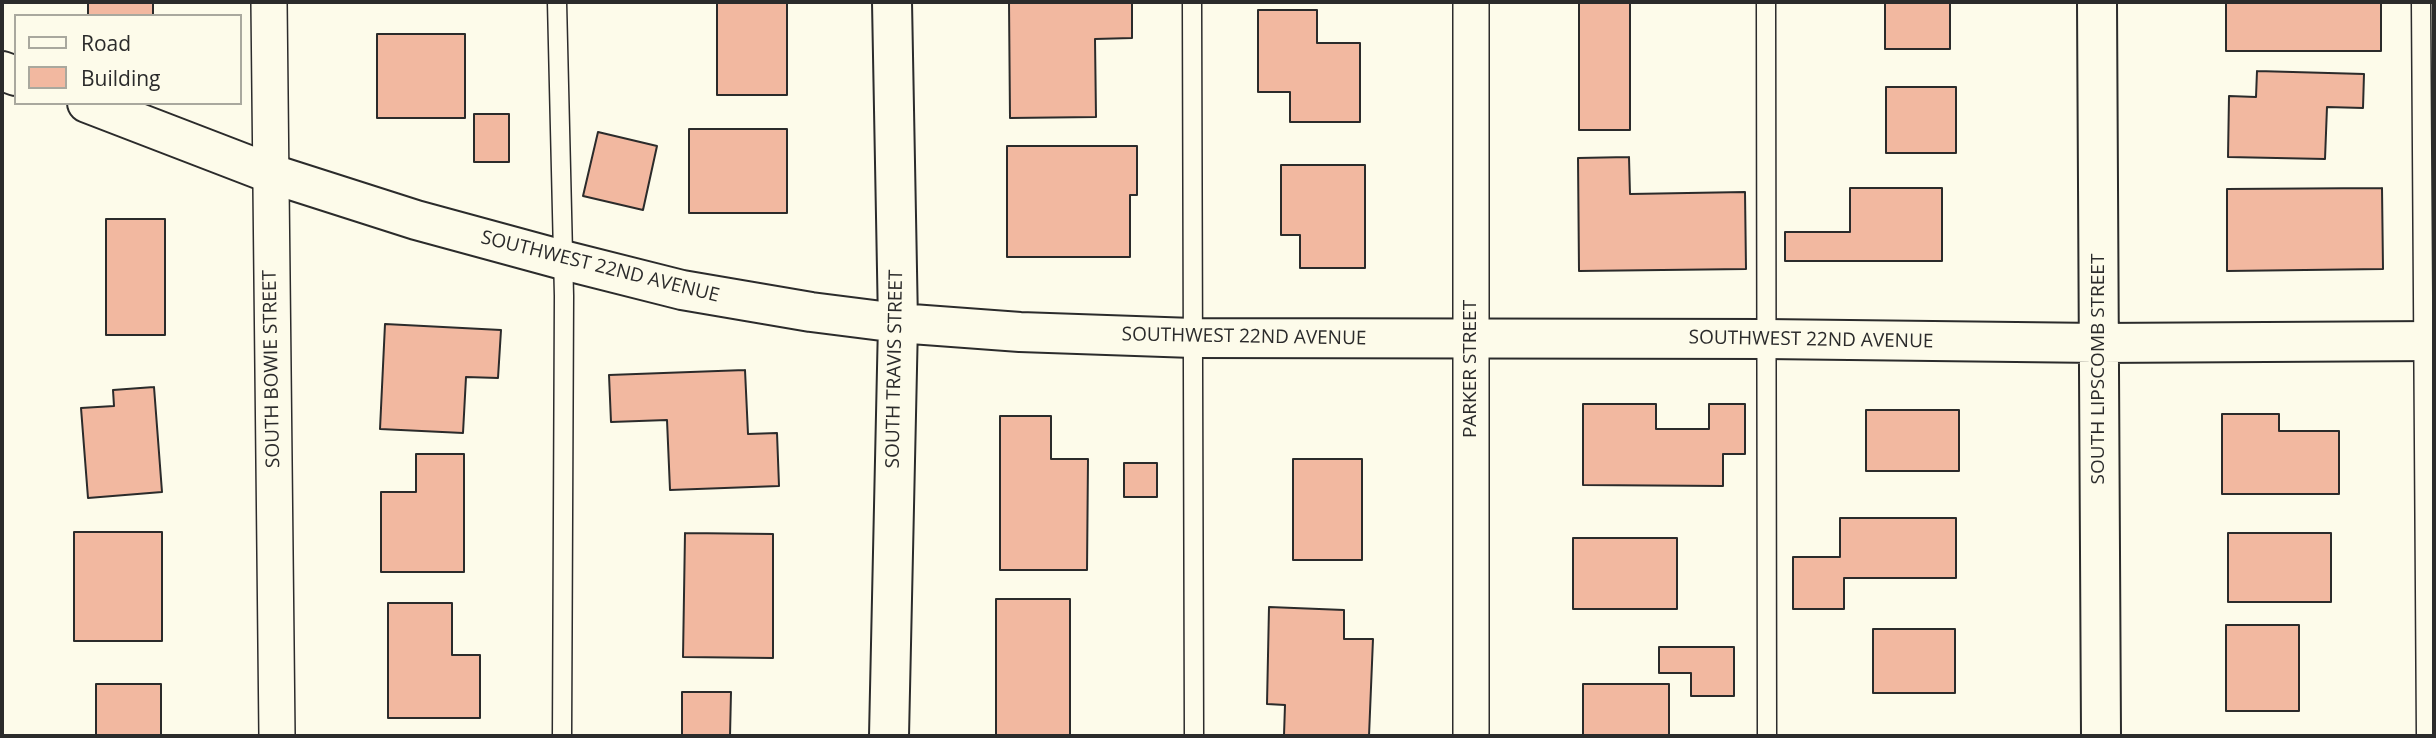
<!DOCTYPE html>
<style>
body{margin:0}
#map{position:relative;width:2436px;height:738px;overflow:hidden;background:#fdfbea;font-family:"Open Sans",sans-serif}
canvas{display:block}
.frame{position:absolute;inset:0;border:4px solid #2b2b2b;pointer-events:none}
.legend{position:absolute;left:14px;top:14px;width:228px;height:91px;box-sizing:border-box;background:#fdfbea;border:2px solid #a9a89e;margin:0;padding:9px 12px;list-style:none;font-size:21px;color:#2b2b2b}
.legend li{display:flex;align-items:center;gap:14px;height:35px}
.legend b{width:35px;border:2px solid #a9a89e}
</style>
<div id="map">
<canvas width="2436" height="738"></canvas>
<div class="frame"></div>
<ul class="legend">
<li><b style="height:9px;background:#fdfbea"></b>Road</li>
<li><b style="height:19px;background:#f2b8a0"></b>Building</li>
</ul>
</div>
<script>
const context = document.querySelector('canvas').getContext('2d');
context.lineJoin = 'round';
function fill(path, color) {
  context.fillStyle = color;
  context.fill(path, 'evenodd');
}
function toPath(rows) {
  const path = new Path2D();
  for (const r of rows) {
    path.moveTo(r[0], r[1]);
    for (let i = 2; i < r.length; i += 2) path.lineTo(r[i], r[i + 1]);
  }
  return path;
}
function strokePath(path, color, width, dash) {
  context.strokeStyle = color;
  context.lineWidth = width;
  context.lineCap = dash ? 'butt' : 'round';
  context.setLineDash(dash || []);
  context.stroke(path);
}
function label(font, color, halo, rows, align = 'center') {
  context.font = font + ' "Open Sans",sans-serif';
  context.lineWidth = 5;
  context.setLineDash([]);
  context.textBaseline = 'middle';
  context.strokeStyle = halo;
  context.fillStyle = color;
  for (const [text, x, y, turn = 0] of rows) {
    context.save();
    context.translate(x, y);
    context.rotate((+turn || 0) * Math.PI / 180);
    context.textAlign = isNaN(turn) ? turn : align;
    if (halo) context.strokeText(text, 0, 0);
    context.fillText(text, 0, 0);
    context.restore();
  }
}
const building = toPath([
 [88,2,153,2,153,16,88,16,88,2],
 [717,2,787,2,787,95,717,95,717,2],
 [1009,2,1132,2,1132,38,1095,39,1096,117,1010,118,1009,2],
 [1579,2,1630,2,1630,130,1579,130,1579,2],
 [1885,2,1950,2,1950,49,1885,49,1885,2],
 [2226,2,2381,2,2381,51,2226,51,2226,2],
 [1258,10,1317,10,1317,43,1360,43,1360,122,1290,122,1290,92,1258,92,1258,10],
 [377,34,465,34,465,118,377,118,377,34],
 [2257,71,2364,74,2363,108,2327,107,2325,159,2228,157,2229,96,2256,97,2257,71],
 [1886,87,1956,87,1956,153,1886,153,1886,87],
 [474,114,509,114,509,162,474,162,474,114],
 [689,129,787,129,787,213,689,213,689,129],
 [598,132,657,146,643,210,583,196,598,132],
 [1007,146,1137,146,1137,195,1130,195,1130,257,1007,257,1007,146],
 [1629,157,1630,194,1745,192,1746,269,1579,271,1578,158,1629,157],
 [1281,165,1365,165,1365,268,1300,268,1300,235,1281,235,1281,165],
 [1850,188,1942,188,1942,261,1785,261,1785,232,1850,232,1850,188],
 [2382,188,2383,269,2227,271,2227,189,2382,188],
 [106,219,165,219,165,335,106,335,106,219],
 [385,324,501,330,498,378,466,377,463,433,380,429,385,324],
 [745,370,748,434,777,433,779,486,670,490,667,420,611,422,609,375,745,370],
 [154,387,162,492,88,498,81,408,114,406,113,390,154,387],
 [1583,404,1656,404,1656,429,1709,429,1709,404,1745,404,1745,454,1723,454,1723,486,1583,485,1583,404],
 [1866,410,1959,410,1959,471,1866,471,1866,410],
 [2222,414,2279,414,2279,431,2339,431,2339,494,2222,494,2222,414],
 [1000,416,1051,416,1051,459,1088,459,1087,570,1000,570,1000,416],
 [416,454,464,454,464,572,381,572,381,492,416,492,416,454],
 [1293,459,1362,459,1362,560,1293,560,1293,459],
 [1124,463,1157,463,1157,497,1124,497,1124,463],
 [1840,518,1956,518,1956,578,1844,578,1844,609,1793,609,1793,557,1840,557,1840,518],
 [74,532,162,532,162,641,74,641,74,532],
 [685,533,773,534,773,658,683,657,685,533],
 [2228,533,2331,533,2331,602,2228,602,2228,533],
 [1573,538,1677,538,1677,609,1573,609,1573,538],
 [996,599,1070,599,1070,736,996,736,996,599],
 [388,603,452,603,452,655,480,655,480,718,388,718,388,603],
 [1269,607,1344,610,1344,639,1373,639,1369,736,1284,735,1285,705,1267,704,1269,607],
 [2226,625,2299,625,2299,711,2226,711,2226,625],
 [1873,629,1955,629,1955,693,1873,693,1873,629],
 [1659,647,1734,647,1734,696,1691,696,1691,673,1659,673,1659,647],
 [96,684,161,684,161,736,96,736,96,684],
 [1583,684,1669,684,1669,736,1583,736,1583,684],
 [682,692,731,692,730,736,682,736,682,692]
]);
fill(building, '#f2b8a0');
strokePath(building, '#2b2b2b', 2);
const lane = toPath([
 [557,2,564,296,562,736],
 [1192,2,1194,736],
 [1766,2,1767,736],
 [2421,2,2426,736]
]);
const street = toPath([
 [269,2,277,736],
 [1471,736,1471,2]
]);
const secondary = toPath([
 [2097,2,2101,736],
 [2,71,16,76],
 [87,103,269,173,416,220,563,260,682,290,811,312,898,323,1020,332,1193,338,1766,339,2099,343,2434,341],
 [889,736,898,323,892,2]
]);
strokePath(lane, '#2b2b2b', 21);
strokePath(street, '#2b2b2b', 38);
strokePath(secondary, '#2b2b2b', 42);
strokePath(lane, '#fdfbea', 18);
strokePath(street, '#fdfbea', 35);
strokePath(secondary, '#fdfbea', 38);
label('19px', '#2b2b2b', '#fdfbea', [
 ["SOUTHWEST 22ND AVENUE",600,267,14],
 ["SOUTHWEST 22ND AVENUE",1244,337,1],
 ["SOUTHWEST 22ND AVENUE",1811,340,1],
 ["SOUTH BOWIE STREET",272,369,-91],
 ["SOUTH TRAVIS STREET",895,369,-89],
 ["PARKER STREET",1471,369,-90],
 ["SOUTH LIPSCOMB STREET",2099,369,-90]
]);
</script>
